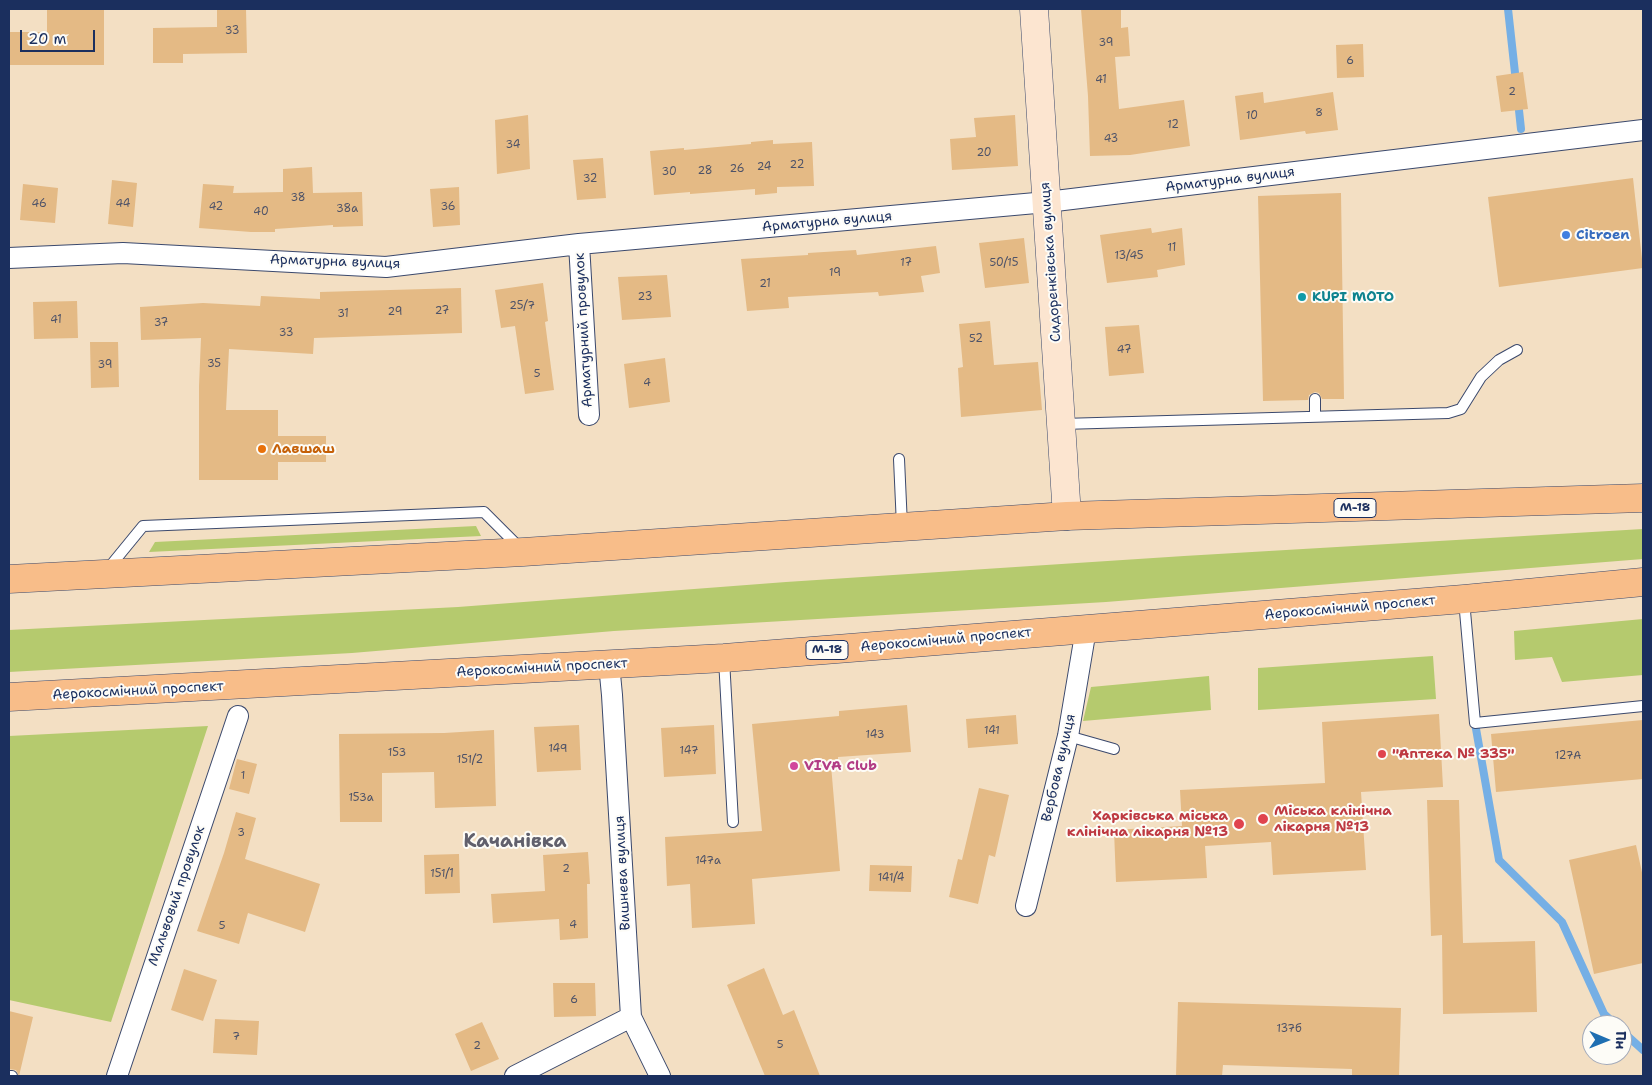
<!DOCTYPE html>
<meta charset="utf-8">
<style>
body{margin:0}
#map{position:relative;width:1652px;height:1085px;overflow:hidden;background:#f3dfc3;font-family:"Shantell Sans",sans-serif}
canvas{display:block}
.frame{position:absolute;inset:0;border:10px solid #1b2f5e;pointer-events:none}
.north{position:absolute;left:1582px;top:1015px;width:50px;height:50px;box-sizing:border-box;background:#fdfcf7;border:1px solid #a3aaba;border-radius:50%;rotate:91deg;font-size:14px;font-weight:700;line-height:20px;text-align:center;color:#1b2f5e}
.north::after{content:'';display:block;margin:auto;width:18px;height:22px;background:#1f6fb2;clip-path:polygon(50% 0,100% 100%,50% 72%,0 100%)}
.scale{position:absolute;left:20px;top:30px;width:75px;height:22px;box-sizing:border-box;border:2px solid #1b2f5e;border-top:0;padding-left:6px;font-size:15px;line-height:18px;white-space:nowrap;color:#1b2f5e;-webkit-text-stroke:4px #fdfcf7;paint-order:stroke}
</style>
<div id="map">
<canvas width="1652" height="1085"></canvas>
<div class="frame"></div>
<div class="north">Пн</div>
<div class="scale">20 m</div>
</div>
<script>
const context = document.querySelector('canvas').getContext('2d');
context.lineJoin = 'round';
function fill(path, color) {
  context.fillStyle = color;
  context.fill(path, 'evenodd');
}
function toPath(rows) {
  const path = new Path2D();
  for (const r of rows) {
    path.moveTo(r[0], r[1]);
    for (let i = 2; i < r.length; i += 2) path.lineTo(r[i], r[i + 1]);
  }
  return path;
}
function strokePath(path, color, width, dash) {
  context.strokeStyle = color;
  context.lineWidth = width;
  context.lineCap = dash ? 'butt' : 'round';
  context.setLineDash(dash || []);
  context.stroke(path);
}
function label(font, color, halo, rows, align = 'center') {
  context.font = font + ' "Shantell Sans",sans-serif';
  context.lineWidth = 4;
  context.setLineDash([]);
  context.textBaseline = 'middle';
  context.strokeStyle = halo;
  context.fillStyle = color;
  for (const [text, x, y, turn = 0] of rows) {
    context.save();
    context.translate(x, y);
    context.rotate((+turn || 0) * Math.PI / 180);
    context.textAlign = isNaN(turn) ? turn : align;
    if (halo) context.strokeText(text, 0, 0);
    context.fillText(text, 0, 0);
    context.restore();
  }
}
fill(toPath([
 [476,526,481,536,149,552,155,542],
 [1643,529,1643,559,1106,602,614,631,352,653,9,672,9,630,458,607,786,582,1184,556],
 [1643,619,1643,675,1562,682,1552,657,1515,660,1514,631],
 [1433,656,1436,699,1258,710,1258,668],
 [1209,676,1211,710,1083,721,1091,687],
 [208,726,111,1022,9,1000,9,736]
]), '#b5ca6e');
strokePath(toPath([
 [1508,9,1516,82],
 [1518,101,1521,129],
 [1475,723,1499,860,1562,922,1604,1014,1616,1025],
 [1622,1031,1643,1050]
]), '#75afe5', 8);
fill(toPath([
 [47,9,104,9,104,65,9,65,9,32,47,32],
 [217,9,246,9,247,53,183,54,183,63,153,63,153,28,217,27],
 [1081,9,1121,9,1121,28,1128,27,1130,56,1115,57,1119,109,1184,100,1190,146,1130,155,1090,156,1088,96],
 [1363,44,1364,77,1337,78,1336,45],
 [1523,72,1528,109,1501,112,1496,76],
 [1263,92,1264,103,1333,92,1338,130,1306,134,1305,131,1240,140,1235,96],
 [528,115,530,169,497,174,495,120],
 [1015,115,1018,166,952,170,950,139,976,137,974,118],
 [773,140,773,144,812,142,814,186,777,187,777,193,755,195,755,189,690,194,690,192,654,195,650,151,684,148,684,150,751,144,751,142],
 [603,158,606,198,577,200,573,160],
 [312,167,313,193,362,192,363,226,333,227,333,225,275,229,275,232,251,232,199,228,203,184,234,186,233,193,283,192,283,169],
 [1633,178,1643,268,1499,287,1488,197],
 [112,180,137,183,133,227,108,224],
 [23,184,58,188,55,223,20,220],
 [459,187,460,225,433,227,430,189],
 [1341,193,1344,399,1322,399,1319,393,1315,392,1309,395,1308,400,1263,401,1258,196],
 [1151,228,1152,233,1182,228,1185,265,1157,270,1158,277,1107,283,1100,235],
 [1024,238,1029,283,985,288,979,243],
 [936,246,940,273,921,276,924,292,879,296,878,292,788,297,789,308,747,311,741,259,808,255,808,253,856,250,857,255],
 [667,275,671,317,622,320,618,277],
 [543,283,548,321,545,322,554,390,525,394,515,326,501,328,495,290],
 [461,288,462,333,314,338,313,354,229,349,226,410,278,410,278,436,326,436,326,462,278,462,278,480,199,480,199,386,201,338,141,340,140,307,203,303,260,306,261,296,320,299,320,292],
 [77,301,78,338,34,339,33,302],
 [990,321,994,365,1038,362,1042,410,961,417,958,368,963,367,959,324],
 [1139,325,1144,373,1109,376,1105,327],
 [90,342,118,342,119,387,91,388],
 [665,358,670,402,629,408,624,364],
 [907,705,911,752,838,757,838,765,831,765,840,871,752,879,755,924,692,928,690,884,667,886,665,837,762,831,752,724,839,716,839,711],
 [1439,714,1443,787,1361,792,1366,870,1273,875,1271,842,1205,846,1207,878,1116,882,1114,830,1182,826,1180,790,1325,783,1322,722],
 [1016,715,1018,744,968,748,966,719],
 [1643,720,1643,779,1496,792,1491,734],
 [579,725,581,770,537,772,534,727],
 [714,725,716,774,664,777,661,728],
 [494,730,496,806,435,808,434,772,382,773,382,822,340,822,339,734,444,733],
 [237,759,257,764,249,794,229,789],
 [979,788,1009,795,995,857,989,855,978,904,949,897,958,859,962,860],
 [1427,800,1459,800,1463,943,1535,941,1537,1012,1443,1014,1442,935,1431,936],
 [236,812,256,818,245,859,320,884,305,932,248,913,239,944,197,931,224,853],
 [1636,845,1643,877,1643,963,1594,974,1569,860],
 [588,852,590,884,587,884,588,938,560,940,559,919,493,923,491,894,545,891,543,855],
 [459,854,460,893,425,894,424,855],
 [870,865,912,866,911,892,869,891],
 [764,968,783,1015,794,1010,820,1076,765,1076,727,985],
 [184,969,217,980,203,1021,171,1010],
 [553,983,595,983,596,1016,554,1017],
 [1178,1002,1401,1008,1399,1076,1352,1075,1352,1069,1223,1065,1222,1076,1176,1076],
 [9,1011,33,1017,19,1076,16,1070,9,1069],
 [215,1019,259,1021,257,1055,213,1053],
 [482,1022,499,1059,471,1071,455,1034]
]), '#e4ba85');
const lane = toPath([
 [1315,399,1315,417],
 [1062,424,1448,413,1461,409,1481,377,1499,360,1517,350],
 [899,459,902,526],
 [107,570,143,526,484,512,519,547],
 [1464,600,1475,723,1643,706],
 [724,659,733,822],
 [1068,736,1114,749],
 [9,1076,12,1076]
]);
const street = toPath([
 [579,244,589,415],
 [9,258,123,253,386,267,579,244,1047,202,1643,130],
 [609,664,612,695,631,1017,660,1076],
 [1026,906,1068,736,1086,629],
 [117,1076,238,716],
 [515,1076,631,1017]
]);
const secondary = toPath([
 [1034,9,1067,516]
]);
const primary = toPath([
 [9,579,523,552,1067,516,1643,498],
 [9,697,724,658,1464,599,1643,582]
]);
strokePath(lane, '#3b496d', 12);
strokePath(street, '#3b496d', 22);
strokePath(secondary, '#3b496d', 29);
strokePath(primary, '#3b496d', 29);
strokePath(lane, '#fff', 10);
strokePath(street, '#fff', 20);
strokePath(secondary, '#fce5d0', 28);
strokePath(primary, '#f8bd89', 28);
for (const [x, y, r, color] of [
 [1566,235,5,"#3f7fe0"],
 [1302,297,5,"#0f9aa8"],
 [262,449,5,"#e8710a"],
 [1382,754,5,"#e0444e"],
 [794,766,5,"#d1479c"],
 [1263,819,6,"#e0444e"],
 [1239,824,6,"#e0444e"]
]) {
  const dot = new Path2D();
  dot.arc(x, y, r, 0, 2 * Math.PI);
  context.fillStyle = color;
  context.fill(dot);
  strokePath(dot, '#fdfcf7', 2);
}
label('11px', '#4d5268', null, [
 ["33",232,31],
 ["39",1106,43],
 ["6",1350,61],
 ["41",1101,80],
 ["2",1512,92],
 ["8",1319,113],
 ["10",1252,116],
 ["12",1173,125],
 ["43",1111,139],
 ["34",513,145],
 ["20",984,153],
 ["22",797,165],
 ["24",764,167],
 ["26",737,169],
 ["28",705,171],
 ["30",669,172],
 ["32",590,179],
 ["38",298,198],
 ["46",39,204],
 ["44",123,204],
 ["42",216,207],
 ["36",448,207],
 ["38а",347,209],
 ["40",261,212],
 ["11",1172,248],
 ["13/45",1129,256],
 ["17",906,263],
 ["50/15",1004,263],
 ["19",835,273],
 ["21",765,284],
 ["23",645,297],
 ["25/7",522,306],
 ["27",442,311],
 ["29",395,312],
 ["31",343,314],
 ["41",56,320],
 ["37",161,323],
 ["33",286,333],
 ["52",976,339],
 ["47",1124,350],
 ["35",214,364],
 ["39",105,365],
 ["5",537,374],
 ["4",647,383],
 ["141",992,731],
 ["143",875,735],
 ["149",558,749],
 ["147",689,751],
 ["153",397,753],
 ["127А",1568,756],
 ["151/2",470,760],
 ["1",243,776],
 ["153а",361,798],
 ["3",241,833],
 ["147а",708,861],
 ["2",566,869],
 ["151/1",442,874],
 ["141/4",891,878],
 ["4",573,925],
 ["5",222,926],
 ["6",574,1000],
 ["137б",1289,1029],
 ["7",236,1037],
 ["5",780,1045],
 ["2",477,1046]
]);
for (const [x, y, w] of [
 [1355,508,42],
 [827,650,42]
]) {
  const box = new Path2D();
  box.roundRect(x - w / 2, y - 9.5, w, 19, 4);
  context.fillStyle = '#fdfcf7';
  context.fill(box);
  strokePath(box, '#1b2f5e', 1);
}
label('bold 12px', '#1b2f5e', null, [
 ["М-18",1355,508],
 ["М-18",827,650]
]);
label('14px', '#1b2f5e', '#fdfcf7', [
 ["Арматурна вулиця",1230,180,-7],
 ["Арматурна вулиця",827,222,-5],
 ["Арматурна вулиця",335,262,2],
 ["Сидоренківська вулиця",1051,262,-94],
 ["Арматурний провулок",584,330,-93],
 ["Аерокосмічний проспект",1350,608,-5],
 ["Аерокосмічний проспект",946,640,-5],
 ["Аерокосмічний проспект",542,668,-3],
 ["Аерокосмічний проспект",138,691,-3],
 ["Вербова вулиця",1059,768,-77],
 ["Вишнева вулиця",623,873,-93],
 ["Мальвовий провулок",177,896,-71]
]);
label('bold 14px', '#366cbe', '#fdfcf7', [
 ["Citroen",1576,235]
], 'left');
label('bold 14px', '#0d838f', '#fdfcf7', [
 ["KUPI MOTO",1312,297]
], 'left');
label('bold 14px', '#c56008', '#fdfcf7', [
 ["Лавшаш",272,449]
], 'left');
label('bold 14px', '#be3a42', '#fdfcf7', [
 ["\"Аптека № 335\"",1392,754],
 ["Міська клінічна",1274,811],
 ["лікарня №13",1274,827],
 ["Харківська міська",1228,816,"right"],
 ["клінічна лікарня №13",1228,832,"right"]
], 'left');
label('bold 14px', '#b23c85', '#fdfcf7', [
 ["VIVA Club",804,766]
], 'left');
label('bold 19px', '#61606c', '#fdfcf7', [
 ["Качанівка",515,842]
]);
</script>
